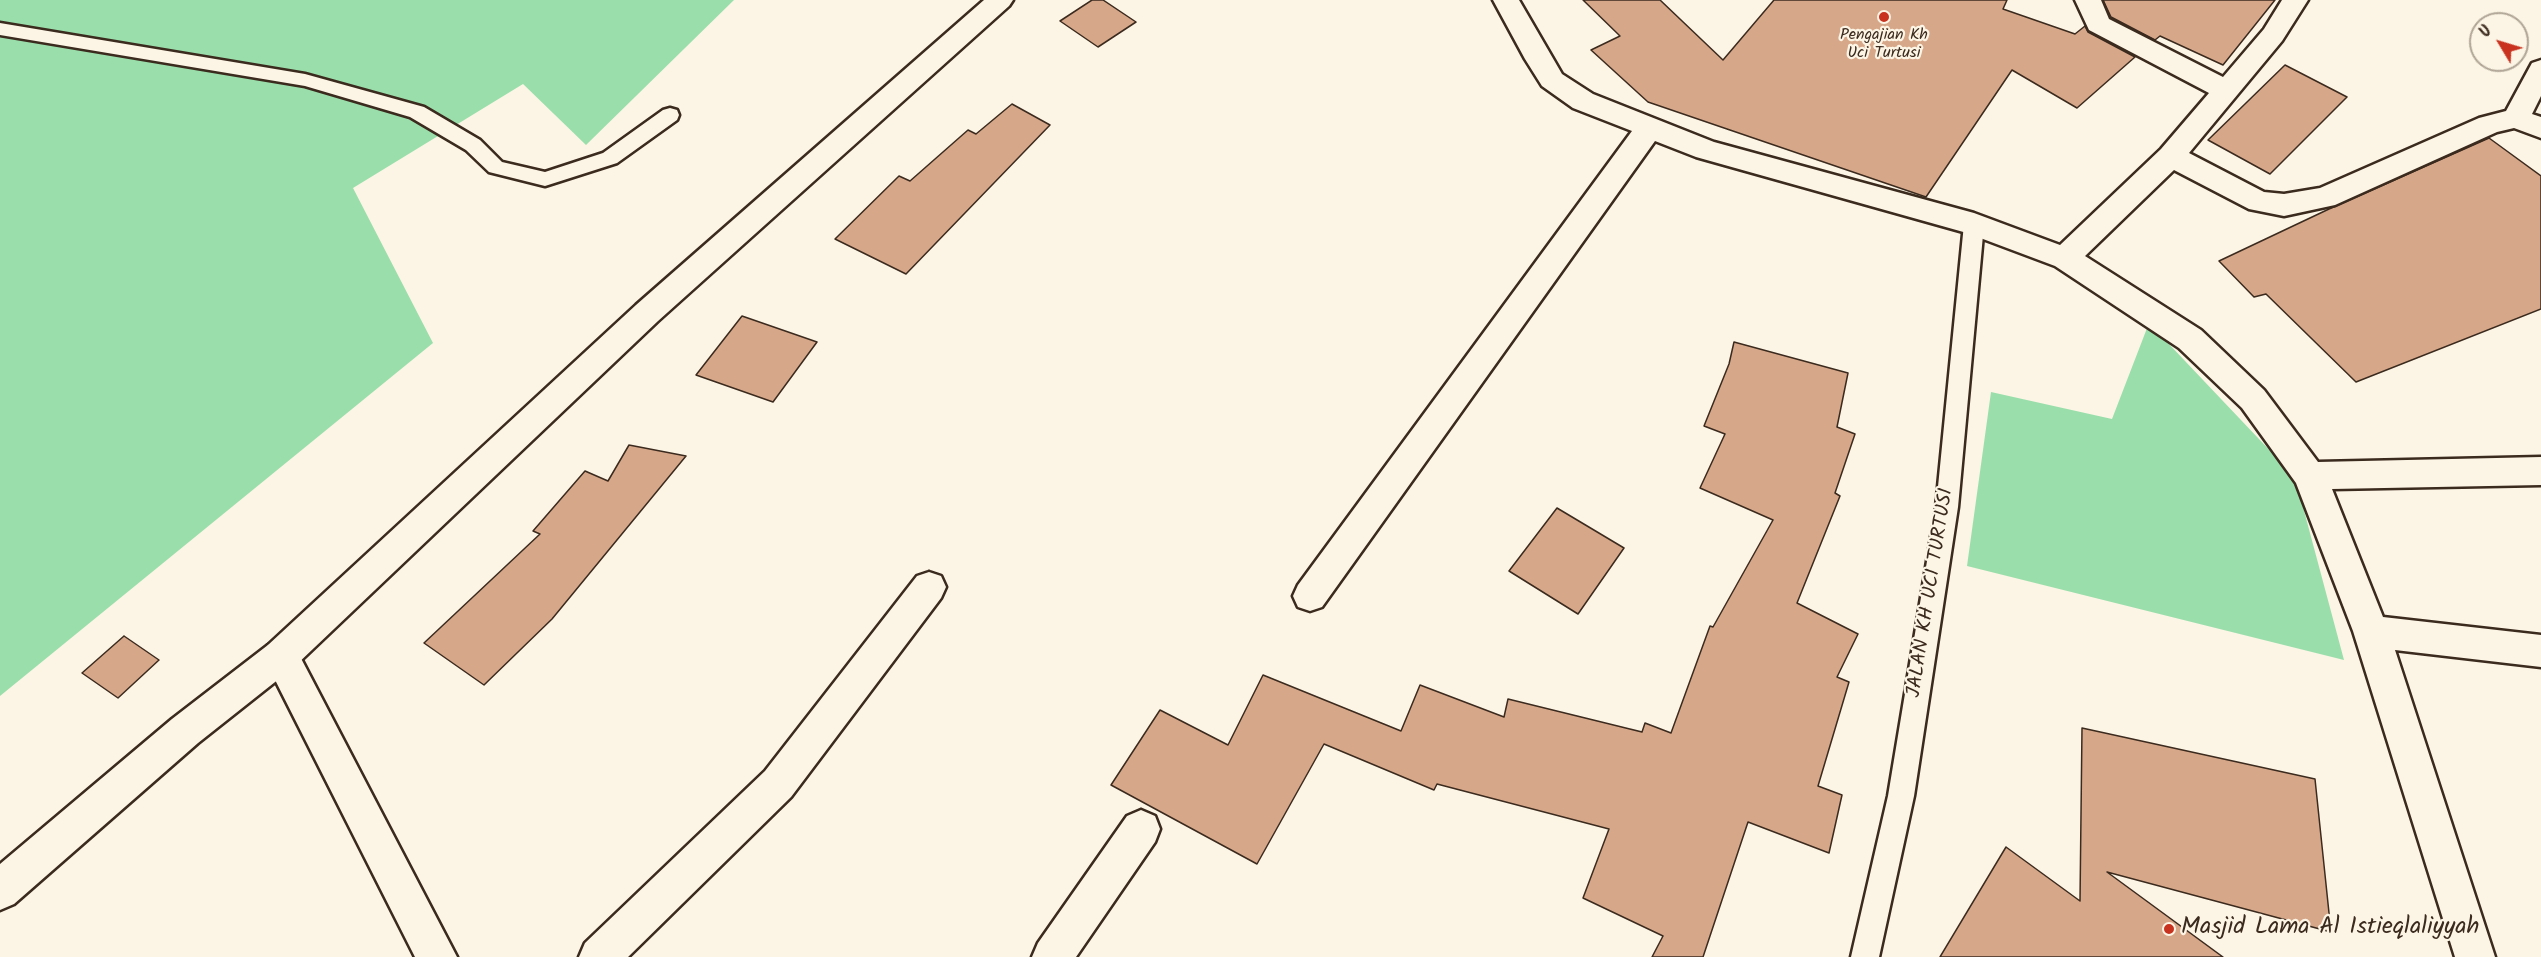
<!DOCTYPE html>
<style>
body{margin:0}
#map{position:relative;width:2541px;height:957px;overflow:hidden;background:#fcf5e5;font-family:Kalam,sans-serif}
canvas{display:block}
.north{position:absolute;left:2469px;top:12px;width:60px;height:60px;box-sizing:border-box;background:#fcf5e5;border:2px solid #afa495;border-radius:50%;rotate:308deg;font-size:16px;font-weight:700;line-height:24px;text-align:center;color:#3b2a1e}
.north::after{content:'';display:block;margin:auto;width:21px;height:27px;background:#c8321e;clip-path:polygon(50% 0,100% 100%,50% 72%,0 100%)}
</style>
<div id="map">
<canvas width="2541" height="957"></canvas>
<div class="north">U</div>
</div>
<script>
const context = document.querySelector('canvas').getContext('2d');
context.lineJoin = 'round';
function fill(path, color) {
  context.fillStyle = color;
  context.fill(path, 'evenodd');
}
function toPath(rows) {
  const path = new Path2D();
  for (const r of rows) {
    path.moveTo(r[0], r[1]);
    for (let i = 2; i < r.length; i += 2) path.lineTo(r[i], r[i + 1]);
  }
  return path;
}
function strokePath(path, color, width, dash) {
  context.strokeStyle = color;
  context.lineWidth = width;
  context.lineCap = dash ? 'butt' : 'round';
  context.setLineDash(dash || []);
  context.stroke(path);
}
function label(font, color, halo, rows, align = 'center') {
  context.font = font + ' Kalam,sans-serif';
  context.lineWidth = 4.5;
  context.setLineDash([]);
  context.textBaseline = 'middle';
  context.strokeStyle = halo;
  context.fillStyle = color;
  for (const [text, x, y, turn = 0] of rows) {
    context.save();
    context.translate(x, y);
    context.rotate((+turn || 0) * Math.PI / 180);
    context.textAlign = isNaN(turn) ? turn : align;
    if (halo) context.strokeText(text, 0, 0);
    context.fillText(text, 0, 0);
    context.restore();
  }
}
fill(toPath([
 [0,0,734,0,586,145,523,84,353,188,433,343,0,696],
 [2149,323,2295,477,2344,660,1967,566,1991,392,2112,419]
]), '#9adfab');
const building = toPath([
 [1092,0,1103,0,1136,22,1098,47,1060,21,1092,0],
 [1583,0,1660,0,1723,60,1774,0,2007,0,2003,9,2075,34,2085,26,2088,32,2135,57,2077,108,2012,70,1926,197,1648,102,1591,50,1620,36,1583,0],
 [2103,0,2275,0,2223,65,2160,36,2155,40,2111,17,2103,0],
 [2285,65,2347,97,2270,174,2208,140,2285,65],
 [1012,104,1050,125,906,274,835,239,899,176,910,181,968,130,976,134,1012,104],
 [2489,138,2541,176,2541,309,2356,382,2266,294,2254,297,2219,261,2329,209,2489,138],
 [742,316,817,342,773,402,696,375,742,316],
 [1734,342,1848,373,1837,427,1855,434,1835,493,1840,496,1797,603,1858,634,1837,677,1849,682,1818,786,1842,795,1829,853,1748,822,1703,957,1652,957,1663,936,1583,898,1609,829,1437,784,1434,790,1324,744,1257,864,1111,785,1160,710,1228,745,1263,675,1401,731,1420,685,1504,717,1508,699,1642,732,1645,723,1671,733,1710,626,1713,627,1773,520,1700,488,1725,434,1704,426,1729,364,1734,342],
 [629,445,686,456,552,619,484,685,424,643,540,534,533,531,585,471,608,481,629,445],
 [1557,508,1624,548,1578,614,1509,571,1557,508],
 [124,636,159,660,118,698,82,673,124,636],
 [2082,728,2315,779,2331,932,2107,872,2223,957,1940,957,2006,847,2080,901,2082,728]
]);
fill(building, '#d7a789');
strokePath(building, '#3b2a1e', 1.5);
const service = toPath([
 [0,23,305,74,424,107,480,140,502,162,545,172,603,153,663,110,670,108,677,110,679,115,677,120,617,163,545,186,489,172,466,150,410,117,305,86,0,35,0,23],
 [1974,217,1981,219,1984,224,1958,507,1914,796,1879,957,1851,957,1888,796,1936,507,1964,224,1967,219,1974,217]
]);
const minor = toPath([
 [1493,0,1519,0,1562,74,1593,94,1714,142,1974,213,2060,245,2161,149,2209,93,2089,30,2075,0,2101,0,2109,19,2223,77,2264,29,2282,0,2308,0,2282,41,2189,153,2264,192,2284,194,2320,188,2479,118,2506,111,2532,63,2541,60,2541,96,2532,114,2541,117,2541,138,2514,128,2497,132,2335,205,2284,216,2249,209,2174,170,2085,256,2201,330,2264,390,2318,462,2541,457,2541,485,2332,489,2383,617,2541,635,2541,667,2395,650,2495,957,2455,957,2353,631,2296,483,2242,408,2179,348,2055,266,1967,233,1696,157,1655,141,1322,607,1310,611,1298,607,1293,596,1298,585,1632,131,1573,108,1542,86,1525,59,1493,0],
 [929,572,941,576,946,587,941,598,791,797,628,957,579,957,585,943,765,771,917,576,929,572],
 [281,640,294,645,457,957,415,957,263,656,268,645,281,640],
 [1141,810,1155,816,1160,829,1155,842,1076,957,1032,957,1038,943,1127,816,1141,810]
]);
const tertiary = toPath([
 [984,0,1013,0,1009,6,658,321,294,667,198,743,14,904,0,910,0,864,172,719,268,645,636,305,984,0]
]);
strokePath(service, '#3b2a1e', 5);
strokePath(minor, '#3b2a1e', 5);
strokePath(tertiary, '#3b2a1e', 5);
fill(service, '#fcf5e5');
fill(minor, '#fcf5e5');
fill(tertiary, '#fcf5e5');
for (const [x, y, r, color] of [
 [1884,17,6,"#c8321e"],
 [2169,929,6,"#c8321e"]
]) {
  const dot = new Path2D();
  dot.arc(x, y, r, 0, 2 * Math.PI);
  context.fillStyle = color;
  context.fill(dot);
  strokePath(dot, '#fcf5e5', 2);
}
label('16px', '#3b2a1e', '#fcf5e5', [
 ["Pengajian Kh",1884,36],
 ["Uci Turtusi",1884,54]
]);
label('20px', '#3b2a1e', '#fcf5e5', [
 ["JALAN KH UCI TURTUSI",1932,593,-81]
]);
label('24px', '#3b2a1e', '#fcf5e5', [
 ["Masjid Lama Al Istieqlaliyyah",2181,929]
], 'left');
</script>
